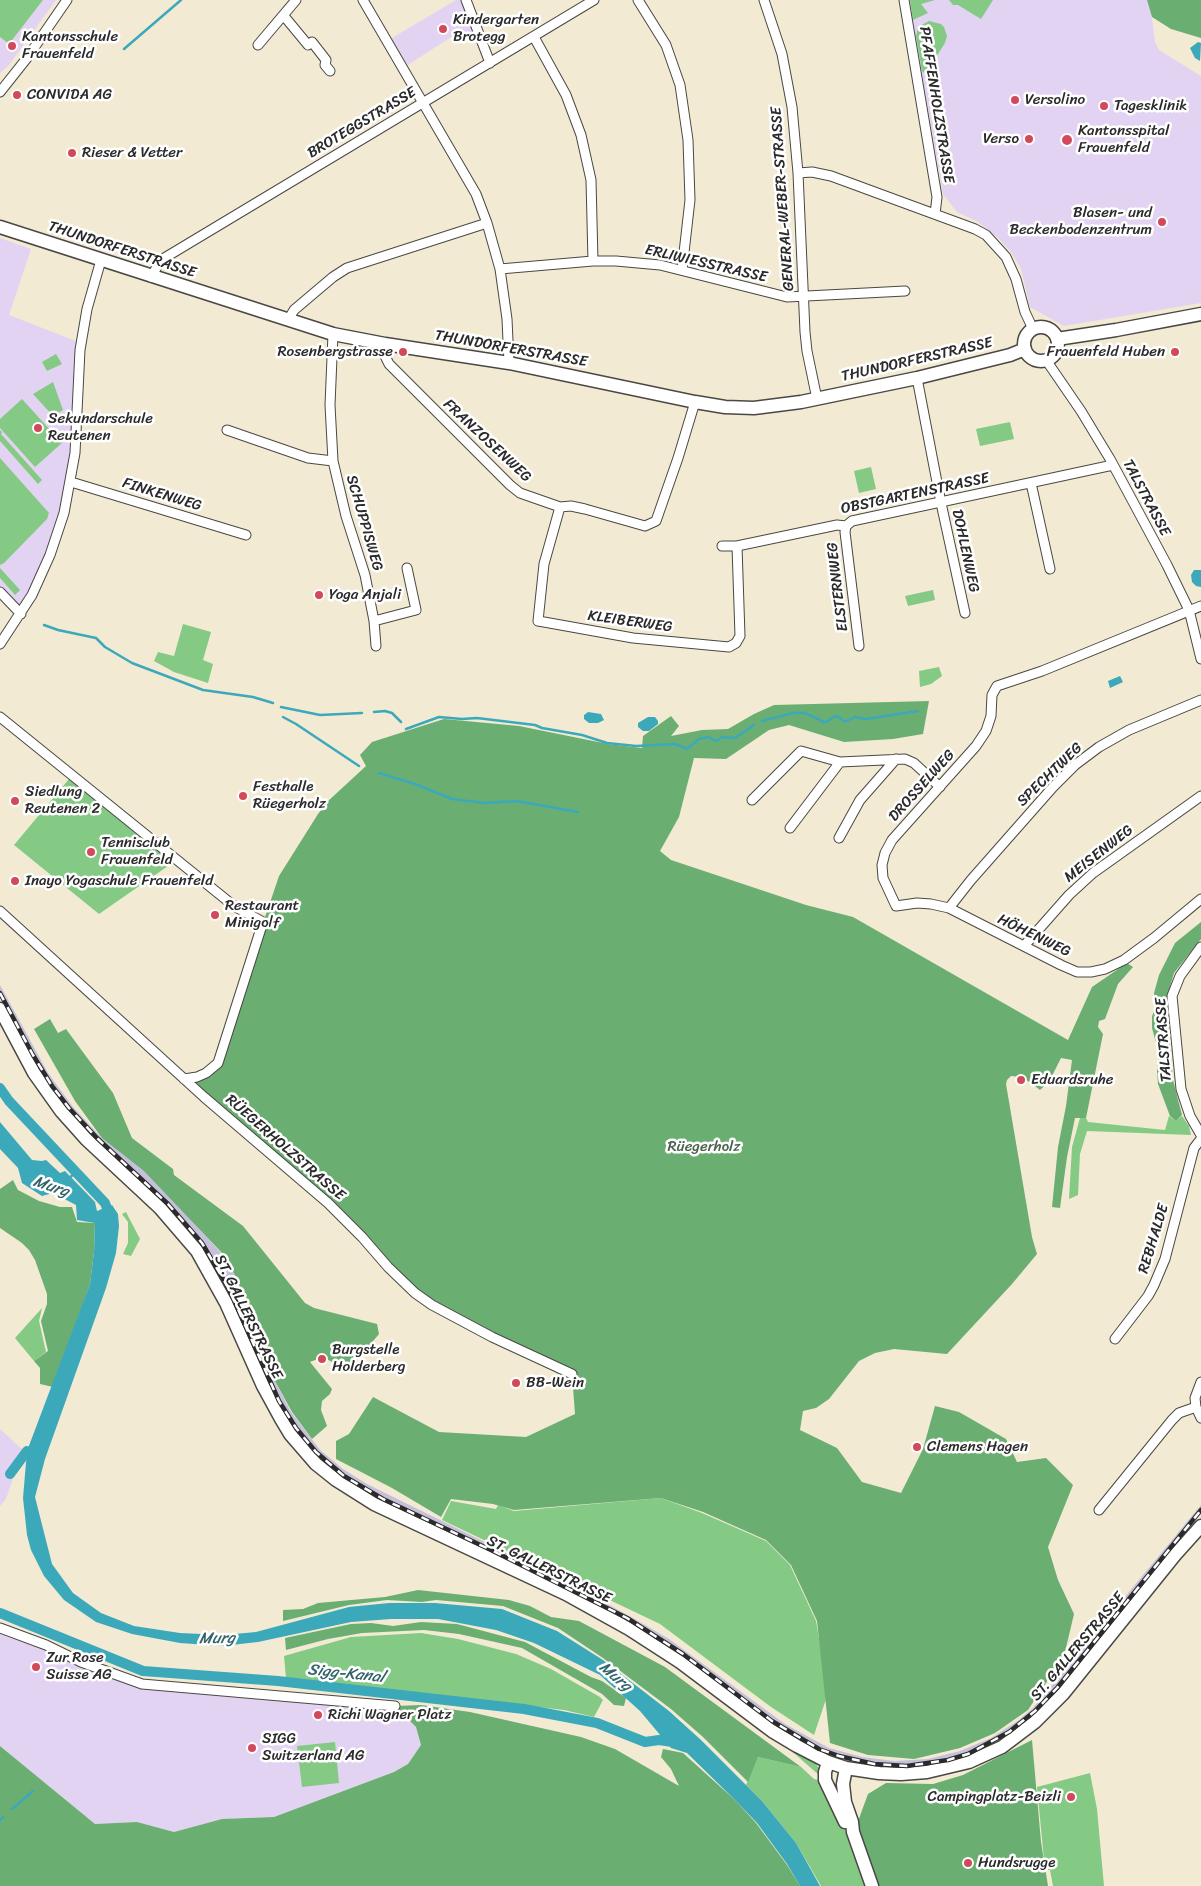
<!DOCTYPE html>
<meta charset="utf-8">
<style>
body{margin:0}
canvas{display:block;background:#f2ead3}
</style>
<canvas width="1201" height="1886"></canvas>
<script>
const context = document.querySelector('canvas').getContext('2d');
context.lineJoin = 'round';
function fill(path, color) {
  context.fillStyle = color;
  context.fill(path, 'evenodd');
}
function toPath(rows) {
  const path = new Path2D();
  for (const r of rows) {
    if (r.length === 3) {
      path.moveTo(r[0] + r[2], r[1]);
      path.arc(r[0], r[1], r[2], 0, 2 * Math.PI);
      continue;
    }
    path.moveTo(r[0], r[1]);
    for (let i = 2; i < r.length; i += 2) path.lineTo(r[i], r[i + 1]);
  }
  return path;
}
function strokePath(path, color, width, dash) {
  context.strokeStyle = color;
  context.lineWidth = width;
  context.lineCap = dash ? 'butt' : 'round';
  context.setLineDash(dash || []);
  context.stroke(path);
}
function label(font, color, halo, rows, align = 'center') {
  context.font = font + ' Sriracha,sans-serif';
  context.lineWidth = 5;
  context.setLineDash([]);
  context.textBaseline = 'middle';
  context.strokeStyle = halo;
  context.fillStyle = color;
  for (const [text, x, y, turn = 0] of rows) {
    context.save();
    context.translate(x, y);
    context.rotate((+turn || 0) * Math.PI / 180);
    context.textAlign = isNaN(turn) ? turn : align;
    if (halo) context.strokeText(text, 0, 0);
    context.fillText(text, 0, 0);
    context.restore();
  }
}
fill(toPath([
 [0,0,56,0,9,65,0,73],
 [456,0,466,0,477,38,456,34,403,68,387,41],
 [909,0,1147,0,1152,17,1155,42,1159,50,1201,76,1201,303,1064,326,1030,307,1021,269,1011,252,996,236,978,222,957,212,943,194],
 [0,238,31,249,9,315,81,343,77,424,62,518,21,614,0,592],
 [0,1429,23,1450,6,1499,0,1506],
 [0,1628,142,1684,395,1706,416,1727,421,1745,408,1764,394,1772,274,1817,222,1819,174,1832,137,1822,95,1824,0,1746]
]), '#e3d3f2');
fill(toPath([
 [0,985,48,1073,73,1107,101,1137,126,1153,141,1165,222,1254,233,1271,269,1370,291,1412,320,1450,343,1469,367,1484,580,1589,633,1618,669,1639,785,1724,829,1748,862,1757,894,1761,928,1759,960,1751,991,1738,1019,1720,1033,1708,1201,1505,1201,1514,1059,1690,1037,1713,1010,1735,995,1744,968,1756,928,1766,891,1768,856,1764,838,1759,818,1751,786,1734,699,1669,357,1487,342,1478,313,1454,293,1429,276,1402,226,1290,199,1245,166,1206,110,1156,73,1118,49,1087,30,1055,0,998]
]), '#c6c0da');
fill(toPath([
 [0,0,43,0,9,44,0,37],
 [910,0,935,0,921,4,928,13,913,20],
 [949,0,993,0,981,19,958,5,953,5],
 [929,21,941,24,944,27,947,36,945,43,927,71,924,73,922,71,916,36,918,27],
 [56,354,62,364,47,371,42,362],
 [53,382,63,410,53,416,33,394],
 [22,399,62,443,35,467,0,428,0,419],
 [1010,422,1014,439,980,446,976,429],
 [0,430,2,432,1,434,42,480,38,484,0,441],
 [0,458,49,513,47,519,4,563,0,565],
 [871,467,876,489,859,493,854,471],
 [0,568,20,590,15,595,0,578],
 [933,590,935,600,908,606,905,596],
 [183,624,211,632,203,660,213,664,208,683,174,672,154,661,158,652,174,656],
 [939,667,942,676,931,684,920,687,919,671],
 [69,779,168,859,168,866,99,914,14,845],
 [1169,1116,1176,1121,1182,1116,1189,1126,1191,1135,1087,1131,1080,1154,1078,1195,1069,1199,1072,1147,1080,1118,1086,1118,1088,1122,1165,1130],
 [126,1212,140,1239,131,1256,123,1254,128,1243,128,1222,122,1214],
 [42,1308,39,1321,46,1352,34,1361,15,1338],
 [661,1498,702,1513,766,1541,790,1565,816,1621,828,1693,814,1735,771,1707,660,1624,442,1520,451,1501,496,1509,498,1505,514,1511],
 [421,1633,458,1639,516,1654,551,1669,600,1697,603,1700,594,1717,564,1710,286,1678,284,1656,351,1637],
 [335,1742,339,1783,302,1787,297,1746],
 [787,1747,815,1762,819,1769,820,1776],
 [758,1757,801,1767,814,1779,821,1781,855,1850,867,1886,821,1886,796,1843,762,1801,746,1785],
 [1090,1773,1097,1809,1104,1886,1053,1886,1050,1870,1045,1870,1037,1787]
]), '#84ca85');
fill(toPath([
 [1147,0,1201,0,1201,38,1171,29,1152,17],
 [929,701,923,734,893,739,844,742,789,725,769,730,726,759,694,758,679,817,660,851,671,860,806,905,853,917,1068,1040,1092,987,1127,963,1133,967,1118,984,1105,1019,1099,1021,1098,1027,1103,1034,1086,1118,1075,1118,1067,1157,1060,1208,1052,1207,1058,1147,1066,1106,1072,1060,1061,1058,1049,1082,1040,1090,1031,1083,1021,1077,1011,1076,1007,1080,1006,1084,1032,1237,1037,1254,1012,1284,947,1354,894,1349,875,1353,859,1361,829,1399,816,1408,803,1411,800,1430,837,1448,862,1482,901,1493,923,1449,935,1406,959,1412,1006,1439,1017,1462,1046,1458,1073,1485,1048,1547,1058,1580,1074,1614,1064,1656,1028,1710,995,1733,960,1748,914,1759,868,1755,830,1743,817,1621,791,1565,766,1540,703,1512,661,1498,514,1510,493,1504,451,1499,441,1517,392,1488,336,1459,336,1441,349,1434,373,1397,439,1432,526,1437,575,1414,572,1374,432,1305,362,1237,184,1079,214,1068,279,876,318,814,327,802,366,766,360,755,372,742,444,719,519,726,608,744,642,748,643,736,671,716,679,726,671,736,702,730,728,729,754,714,774,705],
 [1201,922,1201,939,1174,973,1168,993,1167,1015,1173,1080,1182,1115,1176,1121,1170,1116,1158,1084,1157,1071,1159,1054,1152,1028,1152,1017,1155,1006,1154,993,1159,975,1175,943],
 [50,1019,58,1033,66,1029,113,1093,132,1138,173,1169,174,1175,243,1226,305,1303,314,1308,377,1324,379,1334,351,1367,332,1362,323,1357,310,1362,332,1389,330,1394,322,1401,321,1410,327,1426,312,1439,292,1412,269,1370,250,1311,233,1271,222,1253,144,1171,102,1138,75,1101,34,1029],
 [13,1180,18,1190,39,1201,60,1207,72,1207,77,1222,95,1223,94,1252,90,1284,53,1387,40,1384,40,1368,34,1361,48,1351,41,1321,47,1304,47,1294,35,1260,29,1250,22,1243,0,1228,0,1189],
 [418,1590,509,1600,530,1606,551,1617,579,1621,665,1667,801,1767,758,1757,748,1782,703,1737,671,1709,603,1658,558,1628,503,1606,436,1600,422,1602,387,1600,349,1605,283,1621,283,1610,303,1609,318,1603,385,1597],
 [421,1622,457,1624,525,1642,591,1677,602,1681,626,1698,624,1706,614,1705,602,1694,522,1648,459,1634,424,1630,362,1633,328,1639,286,1650,285,1638,351,1624,371,1623,393,1626],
 [421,1705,470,1712,581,1737,615,1749,679,1786,671,1769,661,1757,663,1749,683,1753,735,1800,756,1823,787,1865,800,1886,0,1886,0,1746,95,1824,137,1822,174,1832,222,1819,274,1817,394,1772,408,1764,421,1745,416,1727,395,1706],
 [1032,1740,1041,1842,1048,1886,877,1886,857,1824,868,1794,886,1783,933,1784,963,1775]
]), '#6bae72');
fill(toPath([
 [1198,42,1201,43,1200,61,1195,58,1190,48],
 [1194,570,1201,570,1201,587,1196,586,1192,582,1191,575],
 [1120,676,1123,682,1110,688,1108,681],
 [588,712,601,714,604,720,598,723,589,723,584,719,584,715],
 [648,717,655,717,658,721,658,724,649,731,643,731,638,727,638,723],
 [0,1122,32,1160,42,1161,46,1160,60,1173,65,1171,95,1202,97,1211,112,1205,118,1214,119,1226,116,1253,106,1288,45,1459,35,1497,52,1564,73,1593,101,1613,134,1626,180,1633,223,1635,256,1632,349,1607,389,1603,435,1603,502,1609,557,1631,603,1660,669,1711,701,1740,762,1801,796,1843,820,1886,800,1886,787,1864,757,1823,735,1800,687,1753,671,1748,640,1711,600,1675,534,1643,496,1630,438,1619,391,1619,351,1622,258,1642,222,1646,180,1643,132,1634,96,1622,64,1600,44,1576,31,1550,27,1535,23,1498,27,1451,90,1284,94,1252,95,1223,77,1220,76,1205,53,1193,42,1196,22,1183,18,1168,0,1149]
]), '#3ca9bb');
strokePath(toPath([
 [124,49,181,0],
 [44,625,58,630,96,638,105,647,132,663,203,690,253,697,273,703],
 [281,707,320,715,362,713],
 [374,712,385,711,392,713,401,722],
 [283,717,296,724,359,766],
 [762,721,793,713,805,713,824,722,828,721,835,716,839,717,844,721,847,721,855,717,866,719,918,711],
 [406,729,439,717,462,719,477,718,535,725,542,728,582,735,607,743,636,746,675,744,687,749,699,739,709,737,713,740,717,741,722,737,735,738,754,725],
 [379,773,415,784,452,799,484,803,517,801,578,812],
 [68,1179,76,1172],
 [12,1809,33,1791],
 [0,1820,3,1817]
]), '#3ca9bb', 2.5);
strokePath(toPath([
 [0,1088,9,1101,105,1203,111,1219],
 [10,1474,27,1451,36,1455],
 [0,1613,143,1671,278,1681,524,1709,597,1723,645,1742,659,1740,679,1743]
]), '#3ca9bb', 10);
const street = toPath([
 [363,0,476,194,487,223,500,269,507,319,509,363],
 [466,0,490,63],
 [638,0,666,45,680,85,688,140,690,200,682,270],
 [764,0,782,54,792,107,798,173,805,332,807,351,817,399],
 [904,0,937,197,935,214],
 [284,16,308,45,312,42,326,60,325,65,330,71],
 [534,37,566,95,581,135,591,180,593,261],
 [258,45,296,0],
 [0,92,27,58,67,0],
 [798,173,812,172,831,176,975,229,986,235,1006,257,1016,279,1025,312,1033,329],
 [500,269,593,261,616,261,660,265,787,297,905,291],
 [151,277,161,260,594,0],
 [288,320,294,310,333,277,347,268,487,223],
 [333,334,330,405,333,461,346,516,365,575,374,621,376,646],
 [385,344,384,354,389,364,510,485,520,493,560,507,571,506,585,509,645,526,656,521,678,458,695,402],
 [1046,360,1081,411,1110,459,1167,565,1189,610,1201,659],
 [917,378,941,503,965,613],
 [227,430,308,458,333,461],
 [71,482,246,535],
 [1031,483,1050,569],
 [560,507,544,564,538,621,544,622,633,638,729,647,736,643,740,636,737,546],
 [846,526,845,532,859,646],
 [722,546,737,546,837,525,846,526,852,521,1113,465],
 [0,592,21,614],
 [1201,606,1042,671,997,686,992,695,991,716,986,731,976,746,892,840,885,853,882,865,883,878,896,906,917,903,931,904,949,908,1061,965,1077,972,1091,972,1105,969,1124,960,1154,938,1201,899],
 [374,621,416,610,407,568],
 [0,644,32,595,50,555,64,513,75,453,80,350,87,309,101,260],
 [0,717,234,906,263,922,218,1063,206,1073,197,1077,184,1079],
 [752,800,801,751,840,762,905,759,914,763,940,787],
 [790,828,840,762],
 [839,838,860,800,896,759],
 [949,908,971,880,1053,787,1075,765,1099,747,1129,730,1201,700],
 [0,911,204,1097,328,1203,362,1237,388,1267,415,1293,432,1305,492,1337,572,1374],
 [1024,946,1069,895,1093,873,1201,796],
 [1201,947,1180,976,1172,996,1181,1089,1190,1116,1201,1135],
 [1115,1339,1148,1296,1154,1285,1165,1259,1194,1148,1201,1139],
 [1201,1382,1195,1398,1196,1407,1201,1418],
 [1099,1510,1172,1420,1179,1413,1196,1407],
 [0,1628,46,1645,81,1662,142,1684,395,1706]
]);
const secondary = toPath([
 [0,227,333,334,385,344,509,363,695,402,725,407,754,408,801,402,917,378,1010,355,1025,349],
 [1041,344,17],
 [1057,339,1116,330,1201,314],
 [0,1009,34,1073,61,1111,86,1139,160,1208,197,1251,226,1303,263,1386,281,1419,290,1434,316,1464,336,1480,374,1504,566,1594,629,1629,680,1662,772,1731,797,1746,828,1762,846,1768,879,1773,901,1774,927,1772,969,1762,1002,1747,1035,1722,1063,1694,1175,1555,1201,1526],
 [828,1762,825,1772,825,1780,845,1822],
 [846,1768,843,1784,845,1802,852,1822,853,1832,872,1886]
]);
strokePath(street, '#494844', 11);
strokePath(secondary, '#494844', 15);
strokePath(street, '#fff', 9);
strokePath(secondary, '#fff', 12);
const rail = toPath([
 [0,993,33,1055,52,1086,69,1108,97,1138,168,1204,202,1243,229,1289,279,1401,296,1428,316,1452,344,1476,383,1499,491,1550,627,1618,683,1654,772,1721,819,1749,839,1756,874,1764,907,1766,948,1760,968,1754,1009,1732,1035,1711,1057,1688,1201,1510]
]);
strokePath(rail, '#2b2b2b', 4.5);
strokePath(rail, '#fff', 2.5, [8]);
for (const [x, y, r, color] of [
 [443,29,5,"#d1495b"],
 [12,46,5,"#d1495b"],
 [17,95,5,"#d1495b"],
 [1015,100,5,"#d1495b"],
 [1104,106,5,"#d1495b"],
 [1029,139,5,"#d1495b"],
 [1067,140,6,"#d1495b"],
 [72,153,5,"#d1495b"],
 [1162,222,5,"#d1495b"],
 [403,352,5,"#d1495b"],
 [1175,352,5,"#d1495b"],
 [38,428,5,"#d1495b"],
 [319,595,5,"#d1495b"],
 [243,796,5,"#d1495b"],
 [15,801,5,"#d1495b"],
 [91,852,5,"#d1495b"],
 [15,881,5,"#d1495b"],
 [215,915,5,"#d1495b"],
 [1021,1080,5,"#d1495b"],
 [322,1359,5,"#d1495b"],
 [516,1383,5,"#d1495b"],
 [917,1447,5,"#d1495b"],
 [36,1667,5,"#d1495b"],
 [318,1715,5,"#d1495b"],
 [252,1748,5,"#d1495b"],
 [1071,1797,5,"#d1495b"],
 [968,1863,5,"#d1495b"]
]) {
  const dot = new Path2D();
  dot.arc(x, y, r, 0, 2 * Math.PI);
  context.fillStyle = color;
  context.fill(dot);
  strokePath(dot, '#fff', 2);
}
label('15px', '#2b2b2b', '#fff', [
 ["Kindergarten",453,20],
 ["Brotegg",453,37],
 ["Kantonsschule",22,37],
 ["Frauenfeld",22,54],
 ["CONVIDA AG",27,95],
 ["Versolino",1025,100],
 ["Tagesklinik",1114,106],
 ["Kantonsspital",1078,131],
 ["Frauenfeld",1078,148],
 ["Verso",1019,139,"right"],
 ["Rieser & Vetter",82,153],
 ["Blasen- und",1152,213,"right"],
 ["Beckenbodenzentrum",1152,230,"right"],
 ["Rosenbergstrasse",393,352,"right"],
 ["Frauenfeld Huben",1165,352,"right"],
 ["Sekundarschule",48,419],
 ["Reutenen",48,436],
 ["Yoga Anjali",329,595],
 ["Festhalle",253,787],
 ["Rüegerholz",253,804],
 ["Siedlung",25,792],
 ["Reutenen 2",25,809],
 ["Tennisclub",101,843],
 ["Frauenfeld",101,860],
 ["Inayo Yogaschule Frauenfeld",25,881],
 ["Restaurant",225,906],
 ["Minigolf",225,923],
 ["Eduardsruhe",1031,1080],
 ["Burgstelle",332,1350],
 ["Holderberg",332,1367],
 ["BB-Wein",526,1383],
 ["Clemens Hagen",927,1447],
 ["Zur Rose",46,1658],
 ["Suisse AG",46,1675],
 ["Richi Wagner Platz",328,1715],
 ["SIGG",262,1739],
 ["Switzerland AG",262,1756],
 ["Campingplatz-Beizli",1061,1797,"right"],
 ["Hundsrugge",978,1863]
], 'left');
label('15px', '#2b2b2b', '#fff', [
 ["PFAFFENHOLZSTRASSE",936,105,81],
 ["BROTEGGSTRASSE",362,123,-31],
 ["GENERAL-WEBER-STRASSE",783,199,-94],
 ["THUNDORFERSTRASSE",122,250,18],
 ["ERLIWIESSTRASSE",706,264,13],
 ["THUNDORFERSTRASSE",511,349,10],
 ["THUNDORFERSTRASSE",917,360,-13],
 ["FRANZOSENWEG",487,441,43],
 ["OBSTGARTENSTRASSE",915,494,-12],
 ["FINKENWEG",162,495,17],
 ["TALSTRASSE",1146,498,62],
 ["SCHUPPISWEG",364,523,74],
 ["DOHLENWEG",965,551,78],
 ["ELSTERNWEG",838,587,-97],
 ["KLEIBERWEG",630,622,8],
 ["SPECHTWEG",1050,775,-44],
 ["DROSSELWEG",922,786,-48],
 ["MEISENWEG",1099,854,-38],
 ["HÖHENWEG",1034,936,26],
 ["TALSTRASSE",1164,1040,-94],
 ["RÜEGERHOLZSTRASSE",285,1148,41],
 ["REBHALDE",1154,1239,-73],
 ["ST. GALLERSTRASSE",248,1317,64],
 ["ST. GALLERSTRASSE",549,1570,26],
 ["ST. GALLERSTRASSE",1078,1647,-50]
]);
label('15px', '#4a634a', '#fff', [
 ["Rüegerholz",704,1147]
]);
label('italic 16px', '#33646c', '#fff', [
 ["Murg",51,1187,18],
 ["Murg",217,1639,-1],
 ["Sigg-Kanal",346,1674,6],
 ["Murg",615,1677,40]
]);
</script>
